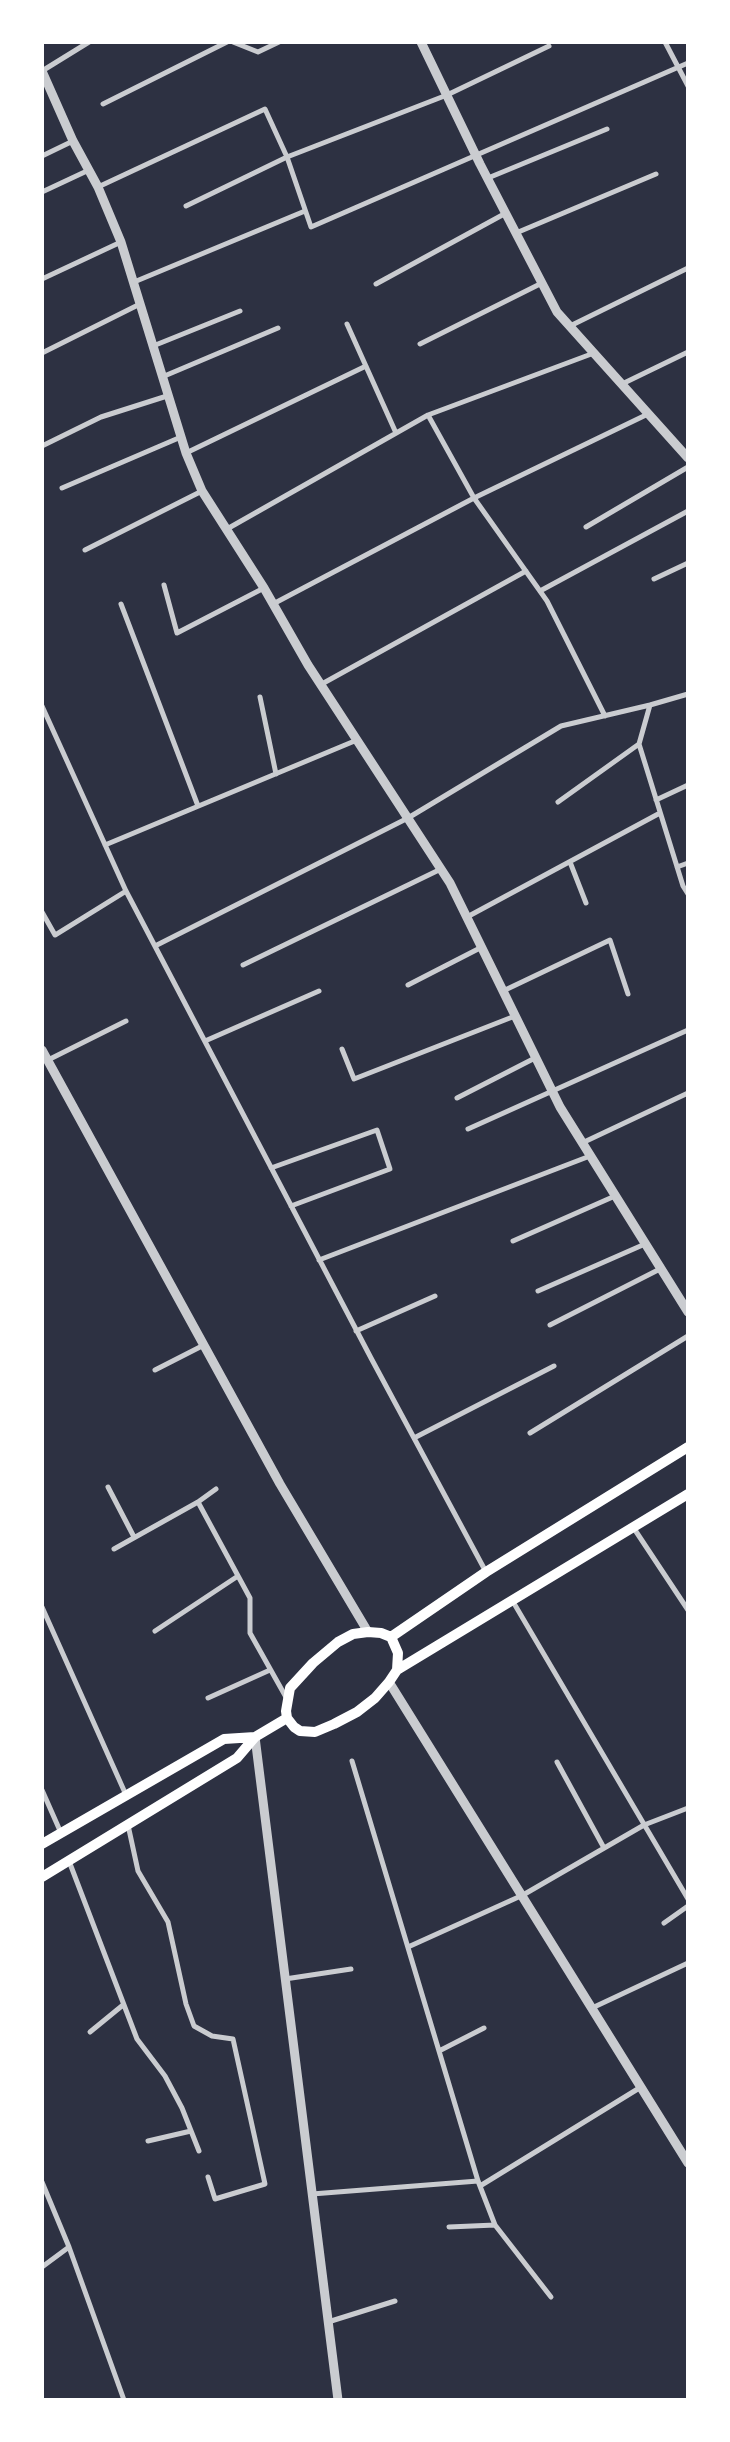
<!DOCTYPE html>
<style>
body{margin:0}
#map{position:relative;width:730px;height:2442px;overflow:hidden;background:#2d3142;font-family:Inter,sans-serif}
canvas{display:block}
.frame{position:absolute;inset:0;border:44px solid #fff;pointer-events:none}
</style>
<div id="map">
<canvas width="730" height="2442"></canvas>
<div class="frame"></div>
</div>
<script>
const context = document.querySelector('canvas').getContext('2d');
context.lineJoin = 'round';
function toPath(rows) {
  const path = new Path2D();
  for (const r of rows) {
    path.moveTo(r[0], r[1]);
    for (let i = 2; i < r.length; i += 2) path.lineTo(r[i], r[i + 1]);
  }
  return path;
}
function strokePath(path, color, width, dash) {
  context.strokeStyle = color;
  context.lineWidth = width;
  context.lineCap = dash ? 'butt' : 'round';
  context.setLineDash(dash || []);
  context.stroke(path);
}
strokePath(toPath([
 [233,42,258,52,279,42],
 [665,42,688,86],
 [42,71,89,42],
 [103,104,227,42],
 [42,156,73,141],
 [488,178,607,129],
 [98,187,265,109,287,157,311,227,688,63],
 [42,192,89,170],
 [186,206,287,157,447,95,549,46],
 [516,233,656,174],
 [42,279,121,242],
 [134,282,305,211],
 [376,284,506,213],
 [347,324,396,433],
 [570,326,688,268],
 [420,344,542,283],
 [153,346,240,311],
 [42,353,140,304],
 [162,377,278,328],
 [622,384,688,352],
 [428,415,474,498,547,601,605,716],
 [42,446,101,417,167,396],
 [186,453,366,366],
 [62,488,181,437],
 [586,527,688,467],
 [227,529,428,415,594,353],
 [85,550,202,491],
 [654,579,688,563],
 [164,585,177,633,264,588],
 [540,591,688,511],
 [121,604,198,806],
 [273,604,474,498,648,414],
 [320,685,526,571],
 [260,697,276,774],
 [650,705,639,744,683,886,688,894],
 [42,706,126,891,371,1358,486,1572],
 [656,800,688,785],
 [558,802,639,744],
 [105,845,357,740],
 [570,862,586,903],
 [677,867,688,863],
 [42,912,55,935,126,891],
 [467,917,660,813],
 [155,946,408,818,561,726,650,705,688,694],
 [243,965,441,869],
 [408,985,482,947],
 [503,991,610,940,628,994],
 [205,1041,319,991],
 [342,1049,354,1079,515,1016],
 [48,1060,126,1021],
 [457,1098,535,1058],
 [468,1129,688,1030],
 [582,1143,688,1093],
 [271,1168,377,1130,390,1169,291,1206],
 [513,1241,615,1196],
 [319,1260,590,1156],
 [538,1291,645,1244],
 [550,1325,660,1269],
 [356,1331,435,1296],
 [155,1370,204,1345],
 [530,1433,688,1336],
 [414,1438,554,1366],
 [108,1487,134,1537],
 [216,1489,198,1502,250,1598,250,1633,287,1699],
 [633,1527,688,1610],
 [114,1549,198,1502],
 [512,1600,688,1899],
 [42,1607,126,1795],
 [155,1631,238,1576],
 [208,1698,270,1670],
 [352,1761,478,2181,495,2225,551,2297],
 [557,1762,604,1848],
 [42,1790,61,1833],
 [128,1825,138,1871,168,1922,186,2004,194,2026,212,2036,233,2039,265,2184,215,2199,208,2177],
 [69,1861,137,2039,165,2076,182,2108,199,2151],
 [664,1923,688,1906],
 [408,1947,523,1895,644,1825,688,1808],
 [285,1979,351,1969],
 [592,2008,688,1963],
 [90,2032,123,2005],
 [439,2051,484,2028],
 [148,2141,191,2131],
 [42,2182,69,2247,124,2400],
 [480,2186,641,2087],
 [312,2194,478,2181],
 [449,2227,495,2225],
 [42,2267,69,2247],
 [328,2322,395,2301]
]), '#caccd0', 5);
strokePath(toPath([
 [421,42,480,164,557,312,688,458],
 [42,71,73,141,98,187,121,242,186,453,202,491,264,588,308,665,450,883,560,1107,688,1312],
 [42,1050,280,1484,368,1632],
 [389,1682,688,2163],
 [255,1737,338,2400]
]), '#caccd0', 9);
strokePath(toPath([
 [368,1632,381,1633,391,1637,398,1653,397,1670,389,1682,375,1698,357,1712,334,1724,315,1732,300,1731,294,1727,287,1718,286,1711,290,1688,313,1663,338,1642,353,1634,368,1632],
 [391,1637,486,1572,688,1447],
 [397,1670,688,1494],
 [42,1844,224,1739,255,1737],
 [42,1877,237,1758,255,1737,287,1718]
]), '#fff', 10);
</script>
